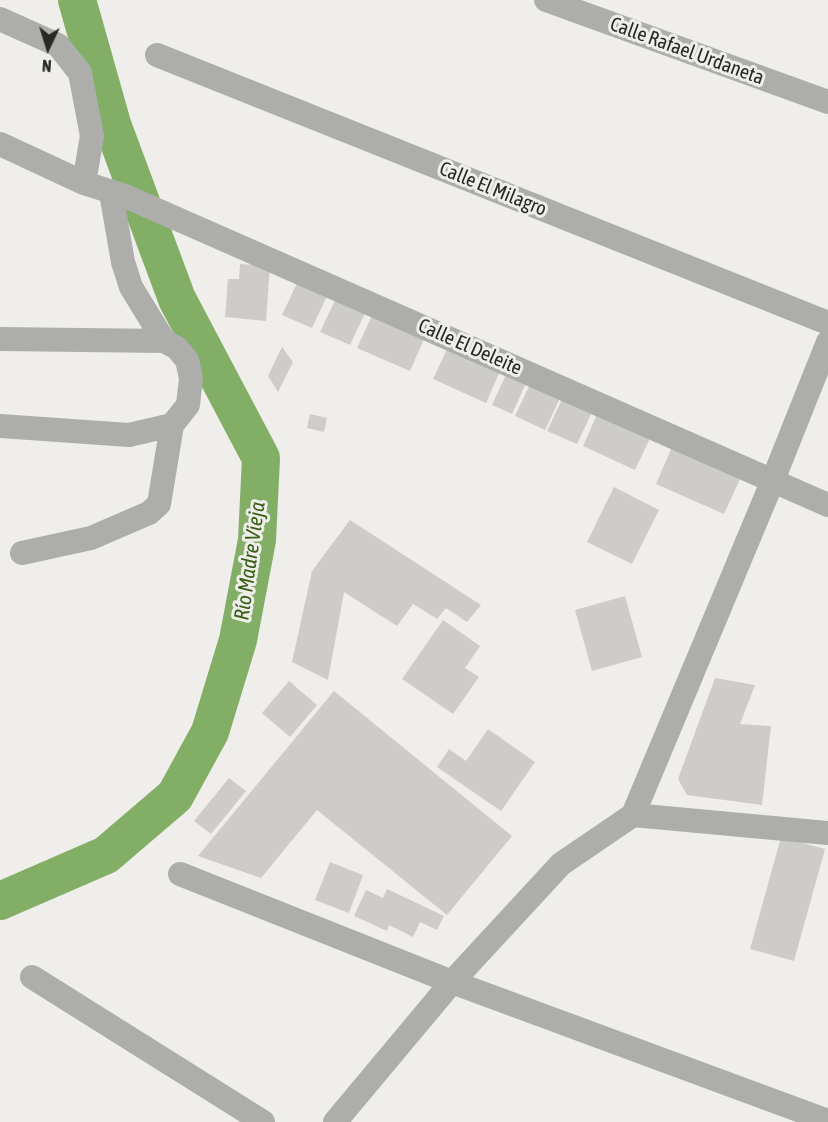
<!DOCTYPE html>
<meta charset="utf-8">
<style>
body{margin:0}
#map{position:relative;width:828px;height:1122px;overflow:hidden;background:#efeeeb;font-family:"Asap Condensed",sans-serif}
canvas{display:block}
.north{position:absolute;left:18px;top:18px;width:60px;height:60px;-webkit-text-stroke:4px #efeeeb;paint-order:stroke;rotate:184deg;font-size:16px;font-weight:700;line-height:24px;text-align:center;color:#282827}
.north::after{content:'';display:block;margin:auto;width:21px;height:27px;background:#282827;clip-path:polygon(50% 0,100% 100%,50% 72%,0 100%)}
</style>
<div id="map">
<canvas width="828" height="1122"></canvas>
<div class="north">N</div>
</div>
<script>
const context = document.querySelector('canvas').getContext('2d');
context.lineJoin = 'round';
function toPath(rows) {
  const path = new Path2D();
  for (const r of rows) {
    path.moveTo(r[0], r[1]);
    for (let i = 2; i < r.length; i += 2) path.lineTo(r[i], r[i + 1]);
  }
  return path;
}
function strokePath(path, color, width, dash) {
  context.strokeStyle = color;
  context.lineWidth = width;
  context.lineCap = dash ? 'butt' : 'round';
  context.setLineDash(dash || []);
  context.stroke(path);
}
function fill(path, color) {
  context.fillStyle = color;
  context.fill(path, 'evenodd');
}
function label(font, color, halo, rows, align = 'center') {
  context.font = font + ' "Asap Condensed",sans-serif';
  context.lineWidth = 6;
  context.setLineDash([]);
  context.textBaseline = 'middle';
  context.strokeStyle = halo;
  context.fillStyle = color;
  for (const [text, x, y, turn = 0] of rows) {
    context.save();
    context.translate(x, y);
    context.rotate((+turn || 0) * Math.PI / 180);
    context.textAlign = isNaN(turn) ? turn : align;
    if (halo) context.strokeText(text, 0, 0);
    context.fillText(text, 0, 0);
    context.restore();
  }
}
strokePath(toPath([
 [0,901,106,855,175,796,210,732,238,640,257,540,261,458,177,299,112,124,77,0]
]), '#82ae66', 38);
fill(toPath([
 [240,264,270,266,266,321,225,317,228,279,239,279],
 [298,281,328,294,312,328,282,315],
 [336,298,366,311,350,345,320,332],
 [373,313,425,337,410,371,357,348],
 [449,345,501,369,486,403,433,379],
 [282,347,293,362,278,392,268,376],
 [507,372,527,381,512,414,492,405],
 [531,382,561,396,545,430,515,416],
 [563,397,593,410,577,444,547,431],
 [598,412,651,436,635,470,583,446],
 [310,414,327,418,324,432,307,428],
 [672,447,741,477,724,514,656,484],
 [614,487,659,510,632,564,587,542],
 [350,520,481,605,467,622,446,608,437,619,413,604,397,626,344,592,328,680,292,662,312,571],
 [625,596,642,657,592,671,575,610],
 [443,620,480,646,465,668,479,677,453,714,402,679],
 [715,678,755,685,740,724,771,726,762,805,687,795,678,779],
 [289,681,317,705,290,737,262,713],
 [334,691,512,836,447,915,317,810,261,878,198,856],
 [488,729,535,762,501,811,437,767,449,749,466,761],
 [229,778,246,791,211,834,194,821],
 [781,837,825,849,794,961,750,949],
 [330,862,363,875,349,913,315,900],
 [387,889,444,916,437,930,420,922,413,937,389,925,387,931,354,916,366,890,383,898]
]), '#ceccc9');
strokePath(toPath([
 [546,0,828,102],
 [0,19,58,45,80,73,92,136,84,183],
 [157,55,828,323],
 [0,144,84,183,125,196,828,505],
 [0,339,164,341],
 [0,426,129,435,172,425,188,405,191,378,187,360,177,348,164,341,131,287,123,262,111,193],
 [22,553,91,538,149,513,159,504,172,425],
 [633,815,828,833],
 [180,874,452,982,828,1121],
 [32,977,263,1122],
 [335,1122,452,982,561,864,633,815,773,480,828,342]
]), '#adaeac', 24);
label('20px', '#282827', '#efeeeb', [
 ["Calle Rafael Urdaneta",687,51,20],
 ["Calle El Milagro",493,189,22],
 ["Calle El Deleite",470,347,24]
]);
label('italic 21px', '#376015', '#efeeeb', [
 ["Río Madre Vieja",250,561,-82]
]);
</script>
